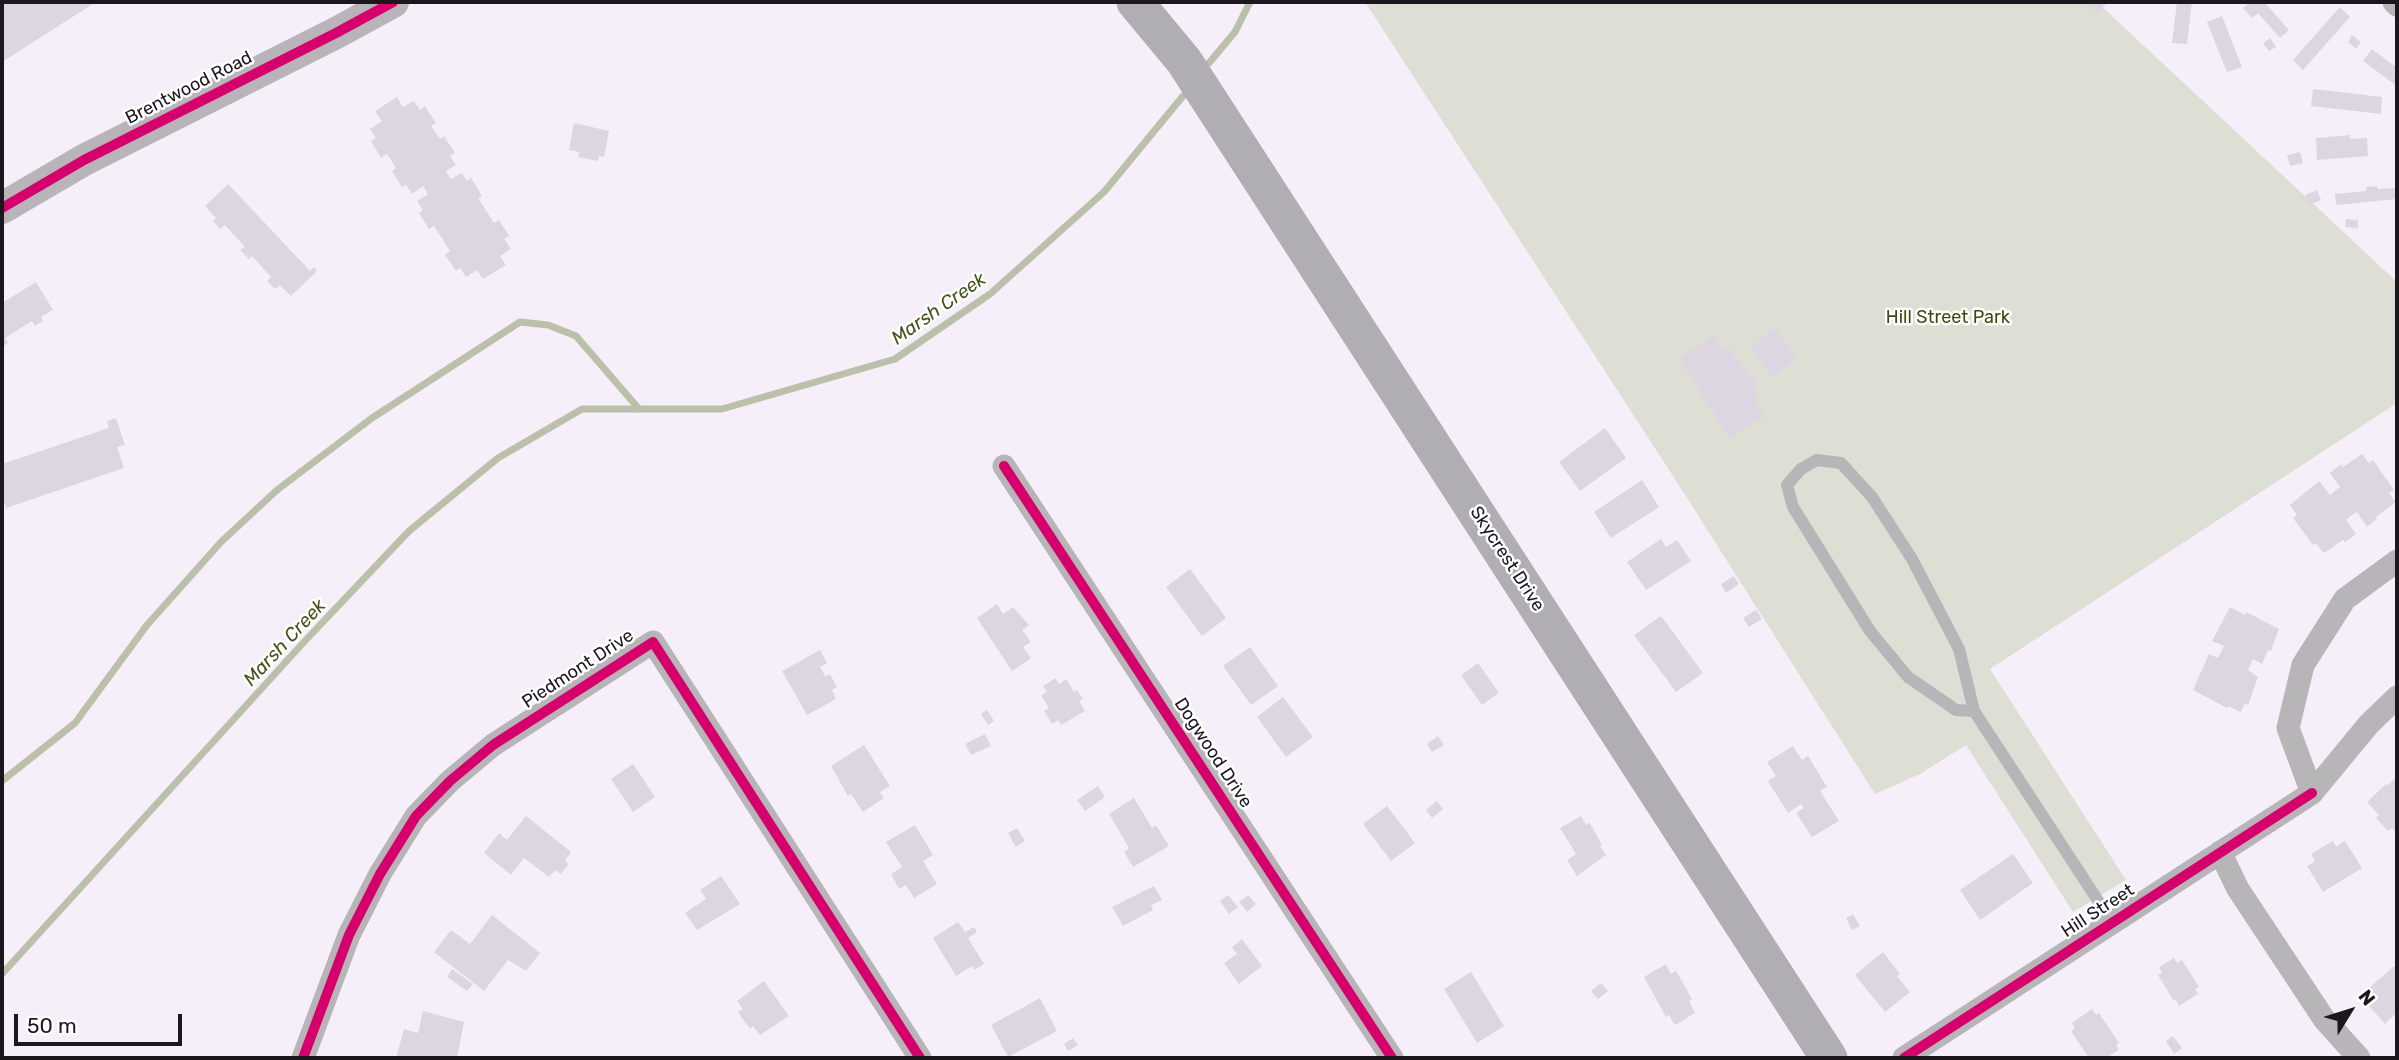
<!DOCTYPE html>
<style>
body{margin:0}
#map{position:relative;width:2399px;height:1060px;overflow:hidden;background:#f6eff9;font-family:Rubik,sans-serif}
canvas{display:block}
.frame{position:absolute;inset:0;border:4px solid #1c171f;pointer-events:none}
.north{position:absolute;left:2315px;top:976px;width:70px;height:70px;-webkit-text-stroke:5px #fff;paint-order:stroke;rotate:52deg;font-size:19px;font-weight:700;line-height:28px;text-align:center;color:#1c171f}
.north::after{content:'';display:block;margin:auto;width:24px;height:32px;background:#1c171f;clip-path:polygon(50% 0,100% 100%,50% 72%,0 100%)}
.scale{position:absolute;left:14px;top:1014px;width:168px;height:32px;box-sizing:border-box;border:4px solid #1c171f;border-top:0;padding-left:9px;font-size:21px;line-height:24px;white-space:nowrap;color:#1c171f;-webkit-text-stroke:5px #fff;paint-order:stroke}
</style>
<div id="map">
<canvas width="2399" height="1060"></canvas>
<div class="frame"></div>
<div class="north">N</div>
<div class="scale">50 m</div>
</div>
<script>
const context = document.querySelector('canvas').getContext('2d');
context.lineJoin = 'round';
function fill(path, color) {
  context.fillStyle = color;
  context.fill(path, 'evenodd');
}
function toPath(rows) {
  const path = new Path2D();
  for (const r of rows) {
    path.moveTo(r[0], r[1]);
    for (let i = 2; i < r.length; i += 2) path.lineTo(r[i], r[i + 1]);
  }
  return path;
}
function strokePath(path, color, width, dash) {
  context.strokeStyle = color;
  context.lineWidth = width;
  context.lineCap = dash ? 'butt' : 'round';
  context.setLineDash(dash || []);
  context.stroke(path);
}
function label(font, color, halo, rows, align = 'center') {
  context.font = font + ' Rubik,sans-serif';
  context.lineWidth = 5;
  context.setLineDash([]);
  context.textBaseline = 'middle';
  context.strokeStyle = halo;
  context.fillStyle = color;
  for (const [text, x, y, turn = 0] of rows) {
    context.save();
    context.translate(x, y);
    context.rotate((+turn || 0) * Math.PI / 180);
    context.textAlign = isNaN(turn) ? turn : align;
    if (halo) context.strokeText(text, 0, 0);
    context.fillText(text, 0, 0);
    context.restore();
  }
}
fill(toPath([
 [1365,2,2097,2,2397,282,2397,403,1990,669,2126,880,2073,912,1966,745,1920,774,1875,794,1673,476]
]), '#dddfd4');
strokePath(toPath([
 [1209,63,1235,32,1250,2],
 [2,781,75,723,147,625,221,542,277,490,372,418,520,322,548,325,576,336,639,409],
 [2,974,303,643,409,531,498,458,582,409,722,409,895,359,990,294,1104,192,1183,96]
]), '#bac0a9', 7);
fill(toPath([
 [2,2,96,2,2,62],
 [2089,2,2108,2,2097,13,2087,4],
 [2177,2,2192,2,2187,44,2172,43],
 [2250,2,2264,2,2289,30,2280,38,2258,13,2252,18,2243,8],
 [2340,7,2350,17,2303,70,2293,60],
 [2222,16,2242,67,2227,72,2207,22],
 [2352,35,2361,42,2356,49,2348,42],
 [2270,38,2276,47,2269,51,2263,43],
 [2372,49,2397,68,2397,86,2363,61],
 [2313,89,2382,97,2381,114,2311,106],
 [397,97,403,107,414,101,420,110,425,106,436,123,431,126,440,139,444,136,455,153,450,156,456,165,446,171,451,179,462,173,467,181,471,178,482,196,478,198,494,223,499,220,509,236,504,239,511,249,500,256,506,265,483,279,477,270,466,277,460,268,456,271,445,255,450,251,434,226,429,229,419,213,423,210,417,201,428,194,423,186,412,194,406,185,402,187,392,171,396,168,387,154,381,158,371,141,376,138,370,129,382,121,375,111],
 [574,123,609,131,604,157,599,156,598,161,578,157,580,152,569,150],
 [2350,135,2350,139,2367,138,2368,156,2317,160,2316,138],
 [2300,152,2303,163,2290,166,2287,155],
 [228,184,310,271,314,267,317,271,291,296,280,285,275,289,267,281,271,277,252,256,249,259,240,250,245,247,225,225,220,229,213,221,216,218,205,206],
 [2377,186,2378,189,2396,188,2397,199,2336,205,2335,194,2366,191,2366,187],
 [2317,190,2321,200,2309,205,2305,195],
 [2346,219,2358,220,2358,228,2345,227],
 [36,282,53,310,41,317,43,321,35,326,32,321,5,338,8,343,2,347,2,303],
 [1774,328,1797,357,1773,377,1750,348],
 [1714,336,1724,352,1729,349,1756,384,1753,386,1759,396,1754,399,1765,416,1730,438,1679,359],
 [116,418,125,445,117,447,124,468,6,508,2,495,2,464,109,428,107,421],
 [1605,428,1626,458,1580,491,1559,462],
 [2362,454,2369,463,2373,460,2394,490,2389,493,2396,502,2376,517,2377,519,2367,527,2357,512,2352,515,2346,520,2356,534,2345,542,2343,540,2324,553,2316,543,2313,545,2293,518,2297,515,2290,505,2319,481,2330,495,2340,487,2330,473,2341,464,2343,467],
 [1642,480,1659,507,1611,538,1594,512],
 [1661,539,1666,547,1677,540,1691,561,1646,590,1627,562],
 [1190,569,1226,618,1202,636,1166,587],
 [1734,576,1739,584,1726,593,1721,584],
 [997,604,1003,614,1013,607,1029,625,1022,630,1031,642,1023,647,1031,658,1012,671,977,618],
 [2230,607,2245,615,2246,612,2279,629,2271,651,2268,650,2262,664,2253,659,2248,670,2258,677,2248,705,2245,703,2241,712,2228,706,2227,708,2193,690,2209,654,2218,658,2224,646,2212,641],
 [1756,610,1762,619,1749,627,1743,618],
 [1661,616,1703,673,1676,692,1634,635],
 [1250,647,1278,686,1251,705,1223,666],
 [820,650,827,663,820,667,825,676,830,674,837,687,832,690,836,699,807,715,782,671],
 [1478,663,1499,693,1482,705,1461,675],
 [1056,678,1059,684,1066,679,1074,692,1077,690,1083,699,1079,701,1085,711,1061,725,1058,720,1052,724,1044,711,1049,708,1041,695,1047,692,1043,686],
 [1283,697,1313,737,1286,757,1257,717],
 [987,710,994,721,988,725,981,714],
 [985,734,991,746,971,755,965,744],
 [1438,736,1444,745,1432,752,1427,744],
 [864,745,890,786,880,792,884,798,863,812,851,794,848,796,831,766],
 [1793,746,1802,760,1808,756,1827,787,1820,791,1839,821,1812,837,1796,813,1804,808,1801,804,1788,813,1768,781,1776,776,1767,762],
 [633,764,655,797,633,812,611,779],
 [2397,777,2397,834,2392,828,2388,831,2376,818,2379,815,2367,802,2386,784,2387,786],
 [1098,786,1105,797,1085,811,1077,800],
 [1134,798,1152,828,1156,825,1169,846,1133,867,1124,852,1129,848,1109,814],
 [1437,801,1443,809,1432,818,1426,810],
 [1387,806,1415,843,1391,861,1363,824],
 [526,816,571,852,565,861,569,864,561,874,555,870,549,877,524,858,511,875,484,853,499,833,507,840],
 [1581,816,1586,825,1589,823,1591,825,1602,845,1600,846,1606,855,1577,876,1567,860,1576,854,1560,828],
 [915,825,933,855,923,861,937,884,914,898,906,885,899,889,891,874,902,867,886,842],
 [1017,828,1025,841,1016,847,1008,833],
 [2333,841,2336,847,2345,841,2362,868,2323,892,2307,866,2315,861,2311,854],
 [2013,854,2033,883,1980,920,1960,890],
 [721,876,740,904,697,930,685,913,706,899,700,890],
 [1154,886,1162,900,1151,905,1153,910,1123,926,1112,907],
 [1228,895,1238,907,1229,914,1220,901],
 [1248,895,1256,904,1247,912,1239,902],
 [1853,914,1860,926,1852,930,1846,918],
 [492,915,540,953,526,971,508,960,484,991,434,952,451,930,470,944],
 [958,922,965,932,974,927,977,932,968,938,984,964,974,970,972,966,956,976,933,938],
 [1242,939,1262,966,1239,984,1224,963,1237,954,1232,947],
 [1883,952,1900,974,1897,976,1910,992,1885,1012,1855,975],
 [2174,958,2177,963,2182,960,2199,987,2195,989,2198,994,2179,1006,2176,1000,2174,1001,2158,975,2162,972,2159,967],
 [1666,964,1671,974,1676,971,1692,999,1689,1001,1695,1013,1675,1025,1669,1015,1666,1017,1644,977],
 [2394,966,2397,970,2397,1012,2385,1024,2360,996],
 [452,969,473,984,467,991,447,977],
 [1471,972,1504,1026,1477,1043,1444,989],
 [764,981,789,1016,760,1035,753,1026,750,1029,738,1012,743,1009,737,1001],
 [1601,983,1608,991,1598,999,1591,991],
 [1040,998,1057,1031,1008,1057,991,1025],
 [2092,1009,2096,1015,2099,1013,2119,1043,2116,1045,2119,1050,2106,1058,2089,1058,2071,1031,2075,1028,2072,1023],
 [423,1011,464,1022,457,1058,396,1058,404,1029,418,1033],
 [2173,1036,2182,1048,2174,1054,2166,1041],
 [1073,1038,1078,1045,1068,1051,1064,1044]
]), '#ddd5e1');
strokePath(toPath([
 [1974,711,1956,710,1908,677,1870,631,1793,507,1787,485,1801,469,1817,460,1841,463,1872,497,1912,559,1959,649,1974,711,2112,922]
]), '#b8b5b9', 12);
strokePath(toPath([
 [2394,2,2397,5],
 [1004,466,1392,1058],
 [2397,561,2345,599,2303,665,2288,728,2312,793,2369,724,2397,697],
 [2220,852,2238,889,2324,1019,2359,1058],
 [303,1058,349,935,380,874,416,816,450,781,493,745,653,642,920,1058],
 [1904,1058,2312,793]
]), '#b8b5b9', 23);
strokePath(toPath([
 [2,208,84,160,336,33,393,2]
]), '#b8b4b9', 32);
strokePath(toPath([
 [1135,2,1184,61,1829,1058]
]), '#b1aeb3', 37);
strokePath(toPath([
 [2,208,84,160,336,33,393,2],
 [1004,466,1392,1058],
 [303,1058,349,935,380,874,416,816,450,781,493,745,653,642,920,1058],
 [1904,1058,2312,793]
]), '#d6006c', 10);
label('18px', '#1c171f', '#fff', [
 ["Brentwood Road",189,88,-27],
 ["Skycrest Drive",1507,559,57],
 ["Piedmont Drive",578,669,-33],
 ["Dogwood Drive",1213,753,57],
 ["Hill Street",2098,911,-33]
]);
label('18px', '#3c4b0e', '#fff', [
 ["Hill Street Park",1948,318]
]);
label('italic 19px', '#445419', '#fff', [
 ["Marsh Creek",939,309,-35],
 ["Marsh Creek",285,643,-47]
]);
</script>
